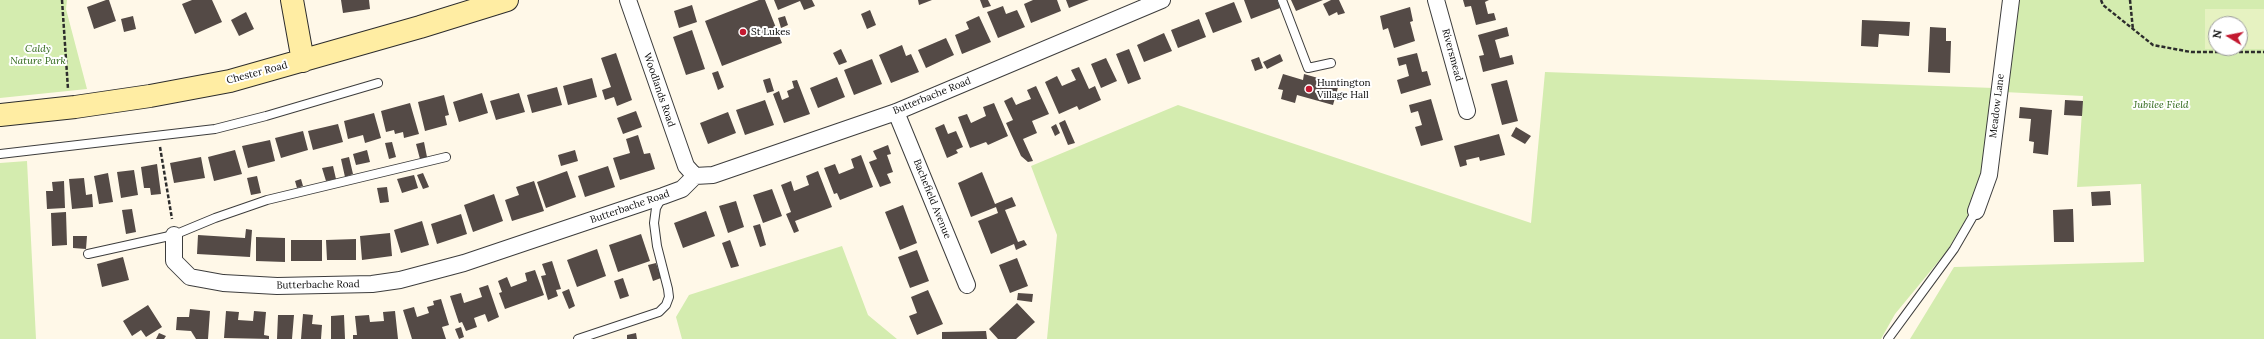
<!DOCTYPE html>
<style>
body{margin:0}
#map{position:relative;width:2264px;height:339px;overflow:hidden;background:#fff8e8;font-family:Lora,serif}
canvas{display:block}
.north{position:absolute;left:2208px;top:16px;width:40px;height:40px;box-sizing:border-box;background:#fff;border:1px solid #9d9d9d;border-radius:50%;rotate:280deg;font-size:11px;font-weight:700;line-height:16px;text-align:center;color:#0a0a0a}
.north::after{content:'';display:block;margin:auto;width:14px;height:18px;background:#c31930;clip-path:polygon(50% 0,100% 100%,50% 72%,0 100%)}
</style>
<div id="map">
<canvas width="2264" height="339"></canvas>
<div class="north">N</div>
</div>
<script>
const context = document.querySelector('canvas').getContext('2d');
context.lineJoin = 'round';
function fill(path, color) {
  context.fillStyle = color;
  context.fill(path, 'evenodd');
}
function toPath(rows) {
  const path = new Path2D();
  for (const r of rows) {
    path.moveTo(r[0], r[1]);
    for (let i = 2; i < r.length; i += 2) path.lineTo(r[i], r[i + 1]);
  }
  return path;
}
function strokePath(path, color, width, dash) {
  context.strokeStyle = color;
  context.lineWidth = width;
  context.lineCap = dash ? 'butt' : 'round';
  context.setLineDash(dash || []);
  context.stroke(path);
}
function label(font, color, halo, rows, align = 'center') {
  context.font = font + ' Lora,serif';
  context.lineWidth = 4;
  context.setLineDash([]);
  context.textBaseline = 'middle';
  context.strokeStyle = halo;
  context.fillStyle = color;
  for (const [text, x, y, turn = 0] of rows) {
    context.save();
    context.translate(x, y);
    context.rotate((+turn || 0) * Math.PI / 180);
    context.textAlign = isNaN(turn) ? turn : align;
    if (halo) context.strokeText(text, 0, 0);
    context.fillText(text, 0, 0);
    context.restore();
  }
}
fill(toPath([
 [0,0,67,0,66,9,87,89,0,98],
 [2015,0,2264,0,2264,339,1910,339,1954,267,2144,262,2141,184,2077,187,2083,96,2004,92],
 [2216,24,2240,24,2240,48,2216,48],
 [1545,72,1994,88,1983,175,1973,207,1947,251,1895,314,1881,339,1047,339,1057,235,1031,166,1178,105,1531,223],
 [27,161,36,339,0,339,0,163],
 [842,246,868,315,897,339,682,339,676,317,689,295]
]), '#d4ecaf');
fill(toPath([
 [2205,9,2264,9,2264,49,2205,49],
 [2216,24,2240,24,2240,48,2216,48]
]), '#e6f2c1');
fill(toPath([
 [106,0,109,0,116,21,94,29,87,7],
 [192,0,212,0,222,22,195,34,182,4],
 [341,0,369,0,370,9,343,13],
 [759,0,765,0,782,43,722,66,705,21],
 [774,0,812,0,815,6,804,10,800,1,778,10],
 [918,0,932,0,919,5],
 [980,0,988,0,991,6,983,8],
 [1033,0,1057,0,1061,11,1031,23,1024,4],
 [1066,0,1089,0,1069,8],
 [1244,0,1277,0,1280,8,1251,19],
 [1291,0,1323,0,1296,11],
 [1331,0,1339,0,1345,13,1338,15,1337,12,1329,16,1323,4],
 [1463,0,1489,0,1485,2,1488,14,1494,13,1496,20,1476,25,1471,6,1465,7],
 [1234,2,1242,22,1213,33,1205,13],
 [692,5,697,22,679,28,674,11],
 [1003,6,1006,14,1017,10,1025,27,998,38,987,12],
 [1410,7,1413,21,1410,22,1415,41,1394,48,1388,28,1383,30,1380,16],
 [870,10,876,25,867,29,861,14],
 [246,12,254,29,239,36,231,20],
 [133,16,136,29,124,32,121,19],
 [785,16,788,25,781,28,778,18],
 [979,16,991,42,962,54,955,35,969,29,966,22],
 [1199,19,1206,37,1178,48,1171,30],
 [1862,20,1910,22,1909,36,1879,34,1878,47,1861,46],
 [1507,27,1509,36,1495,40,1500,58,1512,55,1514,64,1483,72,1479,56,1484,55,1478,35],
 [1930,27,1946,28,1946,41,1951,41,1950,73,1928,72],
 [692,30,705,69,686,75,673,37],
 [1164,33,1172,51,1144,62,1137,45],
 [946,38,954,55,926,68,918,50],
 [902,45,906,56,911,54,919,72,891,83,879,55],
 [841,49,847,62,839,65,833,53],
 [1129,49,1141,79,1128,84,1116,54],
 [616,53,632,100,617,106,614,97,605,100,602,90,611,87,601,58],
 [1417,53,1422,72,1427,71,1431,85,1401,94,1397,80,1409,76,1406,64,1399,66,1397,58],
 [1280,54,1283,61,1267,69,1263,62],
 [1259,57,1263,68,1255,71,1251,60],
 [1106,58,1117,81,1101,88,1091,64],
 [872,59,882,84,854,95,844,70],
 [1079,67,1089,89,1095,86,1101,100,1079,110,1077,106,1059,114,1045,82,1057,76,1062,86,1076,80,1071,70],
 [718,71,724,87,718,90,712,73],
 [1283,74,1303,80,1304,74,1339,84,1333,105,1297,95,1295,103,1281,99,1283,90,1278,89],
 [837,77,845,97,818,108,810,88],
 [592,78,597,97,568,105,563,86],
 [770,78,774,91,767,93,763,80],
 [797,80,810,114,784,123,773,94,779,91,782,100,789,97,787,91,794,88,792,81],
 [1507,80,1518,121,1502,125,1491,84],
 [1036,86,1049,114,1032,121,1037,133,1023,139,1033,161,1028,162,1021,156,1006,123,1013,120,1004,101,1012,97,1016,105,1023,102,1031,99,1027,90],
 [557,87,562,105,532,113,527,95],
 [482,93,488,113,459,122,453,102],
 [519,93,525,112,496,120,490,101],
 [444,95,449,115,445,116,447,125,425,131,418,102],
 [1431,99,1443,140,1421,146,1415,127,1422,125,1418,111,1411,113,1409,105],
 [765,100,774,125,745,135,736,110],
 [2065,100,2083,101,2082,116,2064,115],
 [410,103,419,134,404,138,403,132,395,134,394,130,386,132,381,111],
 [994,103,1008,136,988,145,986,142,970,148,958,117,967,114,971,123,986,116,983,107],
 [2020,107,2052,110,2048,155,2033,153,2034,142,2029,141,2031,119,2019,118],
 [636,111,642,127,623,134,617,118],
 [728,112,736,133,708,144,700,123],
 [374,113,381,138,365,143,363,135,348,139,344,121],
 [1065,120,1075,143,1068,145,1059,123],
 [338,124,343,142,313,150,308,131],
 [944,124,948,134,956,131,963,147,956,150,958,153,947,158,935,128],
 [1056,124,1060,133,1055,136,1051,127],
 [1516,127,1531,136,1525,144,1511,136],
 [303,131,308,150,281,158,275,138],
 [1499,134,1505,155,1480,161,1479,157,1466,160,1467,165,1460,167,1454,146],
 [638,135,644,154,650,153,655,169,620,180,613,158,630,153,626,139],
 [270,140,275,161,248,168,242,146],
 [392,142,396,157,389,159,385,143],
 [424,142,427,157,420,159,416,144],
 [888,145,891,154,887,155,893,172,887,174,891,183,880,187,869,162,877,159,873,151],
 [235,150,242,174,214,181,208,157],
 [367,150,370,162,356,165,353,154],
 [575,150,578,161,561,166,558,155],
 [861,155,873,187,840,200,837,193,834,194,824,168,835,164,839,174,854,168,851,159],
 [201,157,205,178,174,183,170,163],
 [349,157,353,174,345,177,341,159],
 [157,164,161,194,151,195,150,188,144,188,141,167],
 [333,166,336,179,326,181,322,168],
 [608,166,615,187,585,197,578,176],
 [134,170,138,195,121,198,117,172],
 [567,171,576,197,546,208,537,182],
 [818,171,832,207,795,221,799,231,794,233,786,214,791,212,781,185,791,181,794,191,809,185,806,176],
 [982,172,995,204,1012,197,1016,206,1005,210,1018,242,1024,240,1027,245,1016,250,1014,244,991,254,978,221,998,213,996,207,971,217,958,183],
 [108,173,113,202,99,204,94,176],
 [423,173,429,187,423,189,417,175],
 [414,175,418,188,402,193,397,179],
 [257,176,261,193,251,195,247,178],
 [84,178,86,195,92,194,93,207,72,209,69,179],
 [301,179,303,186,297,188,295,181],
 [64,181,65,208,47,209,46,191,53,191,52,182],
 [534,181,544,211,512,221,505,200,519,195,516,187],
 [387,187,389,202,380,203,377,188],
 [772,189,782,216,763,223,753,195],
 [2110,191,2111,205,2092,206,2091,192],
 [494,194,503,221,473,232,464,205],
 [736,201,744,227,728,233,719,206],
 [903,205,917,243,900,250,885,212],
 [132,209,136,232,126,234,122,210],
 [2073,209,2074,242,2054,242,2053,210],
 [706,211,715,236,683,248,674,223],
 [66,212,67,245,52,246,51,213],
 [461,214,467,234,437,244,431,224],
 [422,221,429,245,401,253,394,230],
 [760,224,766,245,760,247,753,226],
 [246,229,252,230,250,257,197,254,198,235,245,238],
 [390,233,392,256,362,260,360,236],
 [641,234,650,261,618,272,609,245],
 [73,236,87,236,86,249,73,248],
 [256,237,285,238,285,262,256,261],
 [356,239,356,260,327,260,326,240],
 [291,240,322,240,322,261,291,261],
 [730,240,739,266,731,268,722,243],
 [597,249,606,276,577,287,567,260],
 [917,250,929,281,910,288,898,257],
 [123,257,129,280,102,287,97,264],
 [1017,258,1028,286,1010,293,999,265],
 [552,261,561,289,556,290,558,296,548,300,541,276,546,275,542,264],
 [656,263,661,278,653,281,648,265],
 [535,270,544,295,505,309,499,293,502,292,498,281,507,277,511,287,527,281,525,273],
 [623,278,629,296,620,299,614,281],
 [488,285,499,317,488,322,485,314,474,318,477,327,466,331,462,322,459,323,450,296,461,293,464,303,482,297,479,288],
 [569,289,575,306,569,309,562,292],
 [928,290,943,324,917,335,909,316,917,313,911,297],
 [1018,293,1033,294,1032,302,1017,300],
 [441,299,449,325,442,327,446,339,412,339,403,310,414,307,417,317,429,313,427,307,434,305,433,301],
 [1017,303,1035,322,1016,339,998,339,989,329],
 [148,305,162,327,146,337,141,330,132,336,123,321],
 [190,309,210,311,208,339,196,339,191,331,176,330,177,317,189,317],
 [226,311,239,312,238,320,253,321,254,311,266,312,264,335,269,336,269,339,224,338],
 [395,311,398,339,353,339,353,335,357,335,355,316,369,315,370,322,384,321,383,312],
 [303,314,313,315,312,324,322,325,321,339,301,339],
 [278,315,294,315,292,339,277,339],
 [344,315,345,339,331,339,331,316],
 [461,327,464,337,459,339,455,329],
 [986,331,987,339,942,339,942,332],
 [159,333,166,336,164,339,156,339],
 [636,333,637,339,627,339,627,335]
]), '#544a46');
const lane = toPath([
 [1282,0,1308,68,1331,63],
 [0,154,215,129,266,116,378,83],
 [88,254,174,235,215,218,267,200,446,157],
 [578,339,659,312,666,305,669,297,668,289,657,246,654,223,656,208,662,197],
 [1888,339,1954,249,1976,211]
]);
const street = toPath([
 [628,0,686,166,695,176],
 [1436,0,1467,111],
 [896,112,967,285],
 [1976,211,1989,175,2011,0],
 [174,235,174,261,190,277,223,283,277,286,372,284,400,280,464,263,663,196,682,189,695,176,713,175,896,112,1162,0]
]);
const secondary = toPath([
 [292,0,303,61],
 [0,115,75,107,150,96,230,81,420,27,507,0]
]);
strokePath(lane, '#3d3d3d', 10);
strokePath(street, '#3d3d3d', 18);
strokePath(secondary, '#2c2c2c', 24);
strokePath(toPath([
 [62,0,68,89],
 [2101,0,2103,5,2153,45,2191,52,2264,52],
 [2130,0,2133,30],
 [160,147,172,219]
]), '#2c2c2c', 2.5, [4, 2]);
strokePath(lane, '#fff', 8);
strokePath(street, '#fff', 16);
strokePath(secondary, '#ffeda3', 22);
for (const [x, y, r, color] of [
 [743,32,4,"#c31930"],
 [1309,89,4,"#c31930"]
]) {
  const dot = new Path2D();
  dot.arc(x, y, r, 0, 2 * Math.PI);
  context.fillStyle = color;
  context.fill(dot);
  strokePath(dot, '#fff', 1.5);
}
label('10px', '#0a0a0a', '#fff', [
 ["St Lukes",751,32],
 ["Huntington",1317,83],
 ["Village Hall",1317,95]
], 'left');
label('italic 10px', '#2e6617', '#fff', [
 ["Caldy",38,49],
 ["Nature Park",38,61],
 ["Jubilee Field",2161,105]
]);
label('10px', '#0a0a0a', '#fff', [
 ["Riversmead",1452,55,75],
 ["Chester Road",257,73,-15],
 ["Woodlands Road",659,90,71],
 ["Butterbache Road",932,96,-22],
 ["Meadow Lane",1997,106,-83],
 ["Bachefield Avenue",932,199,68],
 ["Butterbache Road",630,207,-19],
 ["Butterbache Road",318,285,-1]
]);
</script>
